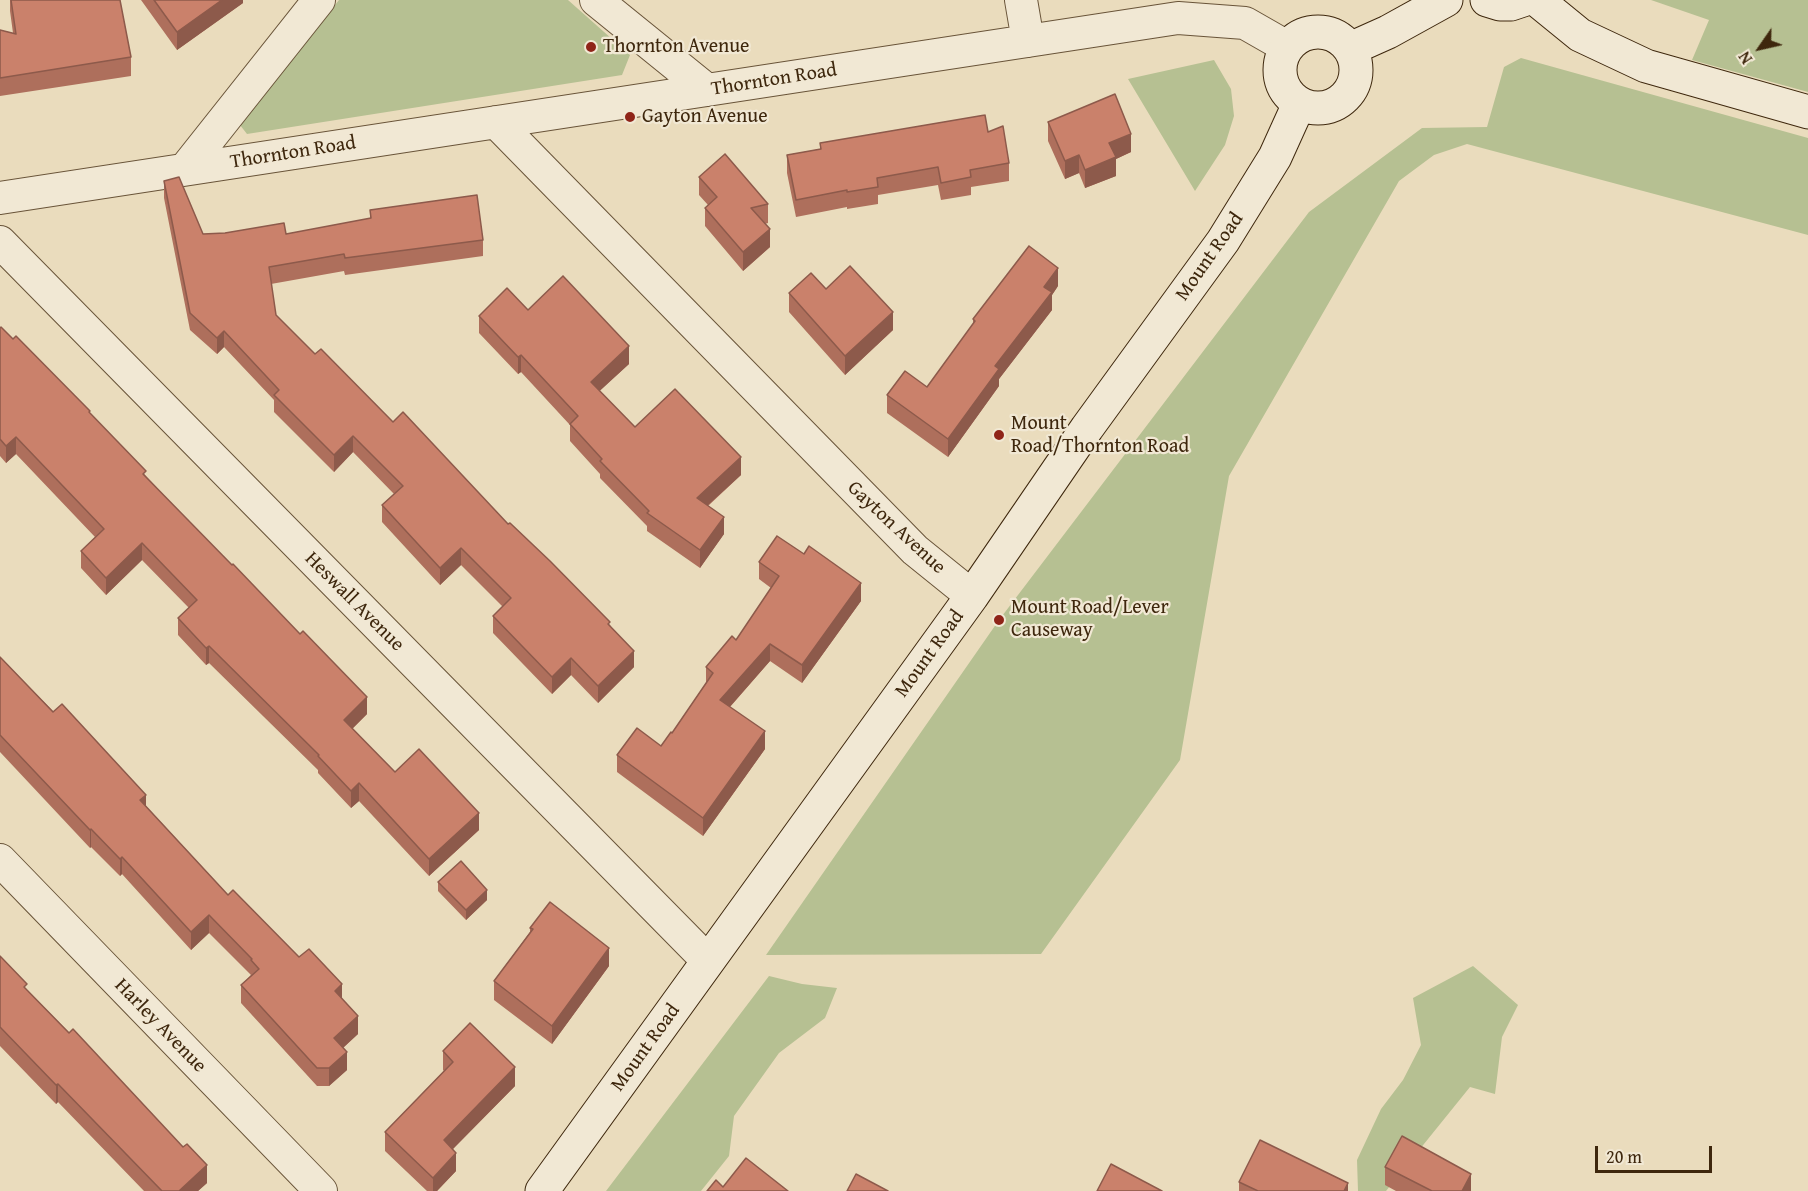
<!DOCTYPE html>
<style>
body{margin:0}
#map{position:relative;width:1808px;height:1191px;overflow:hidden;background:#eadcbd;font-family:"Gentium Book Plus",serif}
canvas{display:block}
.north{position:absolute;left:1730px;top:18px;width:60px;height:60px;-webkit-text-stroke:4px #f1e8d4;paint-order:stroke;rotate:236deg;font-size:16px;font-weight:700;line-height:24px;text-align:center;color:#3e270d}
.north::after{content:'';display:block;margin:auto;width:21px;height:27px;background:#3e270d;clip-path:polygon(50% 0,100% 100%,50% 72%,0 100%)}
.scale{position:absolute;left:1595px;top:1146px;width:117px;height:27px;box-sizing:border-box;border:3px solid #3e270d;border-top:0;padding-left:8px;font-size:18px;line-height:21px;white-space:nowrap;color:#3e270d;-webkit-text-stroke:4px #f1e8d4;paint-order:stroke}
</style>
<div id="map">
<canvas width="1808" height="1191"></canvas>
<div class="north">N</div>
<div class="scale">20 m</div>
</div>
<script>
const context = document.querySelector('canvas').getContext('2d');
context.lineJoin = 'round';
function fill(path, color) {
  context.fillStyle = color;
  context.fill(path, 'evenodd');
}
function toPath(rows) {
  const path = new Path2D();
  for (const r of rows) {
    if (r.length === 3) {
      path.moveTo(r[0] + r[2], r[1]);
      path.arc(r[0], r[1], r[2], 0, 2 * Math.PI);
      continue;
    }
    path.moveTo(r[0], r[1]);
    for (let i = 2; i < r.length; i += 2) path.lineTo(r[i], r[i + 1]);
  }
  return path;
}
function strokePath(path, color, width, dash) {
  context.strokeStyle = color;
  context.lineWidth = width;
  context.lineCap = dash ? 'butt' : 'round';
  context.setLineDash(dash || []);
  context.stroke(path);
}
function label(font, color, halo, rows, align = 'center') {
  context.font = font + ' "Gentium Book Plus",serif';
  context.lineWidth = 4.5;
  context.setLineDash([]);
  context.textBaseline = 'middle';
  context.strokeStyle = halo;
  context.fillStyle = color;
  for (const [text, x, y, turn = 0] of rows) {
    context.save();
    context.translate(x, y);
    context.rotate((+turn || 0) * Math.PI / 180);
    context.textAlign = isNaN(turn) ? turn : align;
    if (halo) context.strokeText(text, 0, 0);
    context.fillText(text, 0, 0);
    context.restore();
  }
}
fill(toPath([
 [339,0,568,0,630,55,622,75,247,134,240,125],
 [1651,0,1808,0,1808,92,1692,60,1709,20],
 [1521,58,1808,138,1808,235,1467,144,1434,155,1399,181,1229,476,1180,760,1041,954,766,955,999,620,1309,212,1422,128,1487,127,1504,67],
 [1214,60,1231,89,1234,116,1225,145,1195,191,1128,79],
 [1473,966,1518,1005,1502,1037,1495,1094,1470,1087,1386,1191,1358,1191,1357,1160,1381,1109,1403,1080,1421,1045,1413,998],
 [769,976,802,984,837,988,825,1018,779,1053,734,1116,729,1156,701,1191,606,1191]
]), '#b6c092');
const street = toPath([
 [596,0,707,90],
 [1021,0,1028,41],
 [496,122,915,550,972,596],
 [185,169,319,0],
 [0,198,1178,18,1245,23,1287,47],
 [0,242,708,961],
 [0,860,321,1191]
]);
const secondary = toPath([
 [1487,0,1500,4,1511,4,1523,0],
 [1537,0,1580,35,1646,66,1808,112],
 [1318,70,38],
 [1350,49,1388,32,1446,0],
 [542,1191,972,596,1087,428,1223,241,1275,157,1299,104]
]);
strokePath(street, '#695439', 34);
strokePath(secondary, '#3e270d', 35);
strokePath(street, '#f1e8d4', 32);
strokePath(secondary, '#f1e8d4', 33);
fill(toPath([
 [10,0,120,0,131,57,131,76,0,96,0,30,13,33,10,11],
 [141,0,243,0,243,3,177,50],
 [1048,122,1131,152,1116,159,1116,176,1085,188,1079,173,1065,179,1048,141],
 [988,132,1009,163,1009,181,971,187,971,195,941,200,938,185,878,195,878,204,847,209,847,207,796,217,787,173,787,155,820,149,820,143],
 [699,177,768,204,768,223,765,224,770,247,743,271,705,226,705,208,708,205,699,195],
 [164,181,203,234,286,234,370,219,370,210,483,240,483,256,345,275,344,271,271,284,276,315,315,354,508,524,610,625,634,667,598,703,571,675,552,694,493,633,493,616,503,607,461,565,440,585,382,522,382,505,394,494,353,452,334,472,274,412,274,400,224,347,217,354,190,330,164,198],
 [1058,286,1052,295,1052,310,999,379,999,386,948,457,887,413,887,395,927,387,973,324,973,319],
 [789,293,893,330,845,375,789,312],
 [528,310,629,364,599,391,635,427,741,475,708,506,724,534,700,568,647,531,647,526,600,478,600,474,570,441,570,425,521,372,518,374,479,333,479,316],
 [0,328,90,413,146,476,367,714,352,729,395,772,479,830,429,876,359,801,351,808,318,773,318,770,209,663,206,665,178,635,178,618,189,608,142,560,106,595,81,568,81,551,95,537,16,454,6,463,0,456],
 [759,562,861,601,802,683,770,661,730,707,765,749,703,836,617,772,617,755,661,746,672,733,706,683,706,667,736,640,771,588,759,579],
 [0,657,146,806,228,895,299,957,342,999,358,1034,343,1048,347,1070,329,1086,317,1086,241,1003,241,985,251,975,209,933,191,950,122,874,120,876,91,847,90,848,0,752],
 [438,882,487,900,466,920,438,891],
 [530,928,609,966,552,1044,494,1000,494,981,530,932],
 [0,956,27,990,183,1147,207,1183,198,1191,144,1191,58,1102,56,1104,0,1046],
 [443,1051,515,1086,453,1149,456,1171,437,1191,427,1191,385,1151,385,1132,444,1071,443,1070],
 [1385,1167,1471,1191,1396,1191,1385,1185],
 [1239,1182,1348,1191,1239,1191]
]), '#ae6f5c');
fill(toPath([
 [222,0,243,0,243,3,177,50,177,32],
 [1131,134,1131,152,1116,159,1116,176,1085,188,1085,170,1109,143],
 [1079,155,1079,173,1065,179,1065,161],
 [770,229,770,247,743,271,743,252],
 [1058,268,1058,286,1052,295,1052,310,999,379,999,386,948,457,948,439,1044,287],
 [893,312,893,330,845,375,845,356],
 [224,331,224,347,217,354,217,338],
 [629,346,629,364,591,399,591,382],
 [521,355,521,372,518,374,518,357],
 [353,436,353,452,334,472,334,455],
 [16,437,16,454,6,463,6,446],
 [741,457,741,475,697,515,697,498],
 [724,517,724,534,700,568,700,550],
 [142,543,142,560,106,595,106,578],
 [461,548,461,565,440,585,440,568],
 [861,583,861,601,802,683,802,665],
 [770,644,770,661,720,718,720,700],
 [209,646,209,663,206,665,206,648],
 [634,651,634,667,598,703,598,686],
 [571,658,571,675,552,694,552,677],
 [367,697,367,714,344,737,344,720],
 [765,731,765,749,703,836,703,818],
 [359,783,359,801,351,808,351,791],
 [146,795,146,812,140,800],
 [479,813,479,830,429,876,429,859],
 [91,829,91,847,90,848,90,830],
 [122,857,122,874,120,876,120,859],
 [487,890,487,900,466,920,466,910],
 [209,915,209,933,191,950,191,932],
 [609,948,609,966,552,1044,552,1026],
 [342,984,342,1002,335,991],
 [358,1016,358,1034,334,1056,334,1038],
 [347,1052,347,1070,329,1086,329,1068],
 [515,1067,515,1086,444,1158,444,1140],
 [58,1084,58,1102,56,1104,56,1085],
 [456,1153,456,1171,437,1191,433,1191,433,1178],
 [207,1165,207,1183,198,1191,179,1191],
 [1471,1174,1471,1191,1462,1191],
 [1348,1183,1348,1191,1344,1191]
]), '#8d5a4b');
const building = toPath([
 [11,0,120,0,131,57,0,78,0,30,16,34,11,0],
 [154,0,222,0,177,32,154,0],
 [1115,94,1131,134,1109,143,1116,157,1085,170,1079,155,1065,161,1048,122,1115,94],
 [985,115,988,132,1003,126,1009,163,970,170,971,177,941,183,938,167,877,178,878,187,847,192,847,190,796,200,787,155,821,149,820,143,985,115],
 [725,154,768,204,751,208,770,229,743,252,705,208,717,197,699,177,725,154],
 [179,177,203,234,225,233,284,223,286,234,371,218,370,210,477,195,483,240,345,258,344,254,269,267,276,315,315,354,321,349,393,422,403,412,508,524,510,523,550,561,610,622,608,624,634,651,598,686,571,658,552,677,493,616,511,598,461,548,440,568,382,505,403,486,353,436,334,455,274,395,279,390,224,331,217,338,190,313,164,181,179,177],
 [1029,246,1058,268,1044,287,1052,292,995,366,999,369,948,439,887,395,905,371,927,387,975,321,973,319,1029,246],
 [850,266,893,312,845,356,789,293,811,273,826,289,850,266],
 [563,276,629,346,591,382,635,427,675,389,741,457,697,498,724,517,700,550,647,513,649,511,600,461,602,459,570,424,578,416,521,355,518,357,479,316,507,288,528,310,563,276],
 [1,327,13,339,16,336,90,411,89,412,146,471,143,474,232,565,233,564,300,634,303,631,367,697,344,720,395,772,419,749,479,813,429,859,359,783,351,791,318,756,319,755,209,646,206,648,178,618,197,600,142,543,106,578,81,551,104,529,16,437,6,446,0,439,0,328,1,327],
 [777,536,804,554,809,546,861,583,802,665,770,644,720,700,765,731,703,818,617,755,637,728,661,746,671,732,672,733,713,673,706,667,732,636,736,640,779,576,759,562,777,536],
 [0,657,53,712,62,704,146,795,140,800,228,895,233,890,299,957,309,949,342,984,335,991,358,1016,334,1038,347,1052,329,1068,317,1068,241,985,259,969,251,960,252,959,209,915,191,932,122,857,120,859,91,829,90,830,0,735,0,657],
 [461,861,487,890,466,910,438,882,461,861],
 [550,902,609,948,552,1026,494,981,533,929,530,928,550,902],
 [0,956,27,984,24,987,69,1033,73,1029,183,1147,187,1144,207,1165,179,1191,162,1191,58,1084,56,1085,0,1027,0,956],
 [470,1023,515,1067,444,1140,456,1153,433,1178,385,1132,453,1062,443,1051,470,1023],
 [1402,1136,1471,1174,1462,1191,1432,1191,1385,1167,1402,1136],
 [1260,1140,1348,1183,1344,1191,1258,1191,1239,1182,1260,1140],
 [746,1158,788,1191,707,1191,716,1180,723,1187,746,1158],
 [1111,1164,1162,1191,1097,1191,1111,1164],
 [856,1174,888,1191,847,1191,856,1174]
]);
fill(building, '#ca816b');
strokePath(building, '#8d5a4b', 1.5);
for (const [x, y, r, color] of [
 [591,47,6,"#8f2418"],
 [630,117,6,"#8f2418"],
 [999,435,6,"#8f2418"],
 [999,620,6,"#8f2418"]
]) {
  const dot = new Path2D();
  dot.arc(x, y, r, 0, 2 * Math.PI);
  context.fillStyle = color;
  context.fill(dot);
  strokePath(dot, '#f1e8d4', 2);
}
label('20px', '#3e270d', '#f1e8d4', [
 ["Thornton Avenue",603,47],
 ["Gayton Avenue",642,117],
 ["Mount",1011,424],
 ["Road/Thornton Road",1011,447],
 ["Mount Road/Lever",1011,608],
 ["Causeway",1011,631]
], 'left');
label('20px', '#3e270d', '#f1e8d4', [
 ["Thornton Road",774,80,-9],
 ["Thornton Road",293,153,-9],
 ["Mount Road",1210,257,-55],
 ["Gayton Avenue",896,528,43],
 ["Heswall Avenue",354,602,45],
 ["Mount Road",930,654,-54],
 ["Harley Avenue",160,1026,46],
 ["Mount Road",646,1048,-54]
]);
</script>
